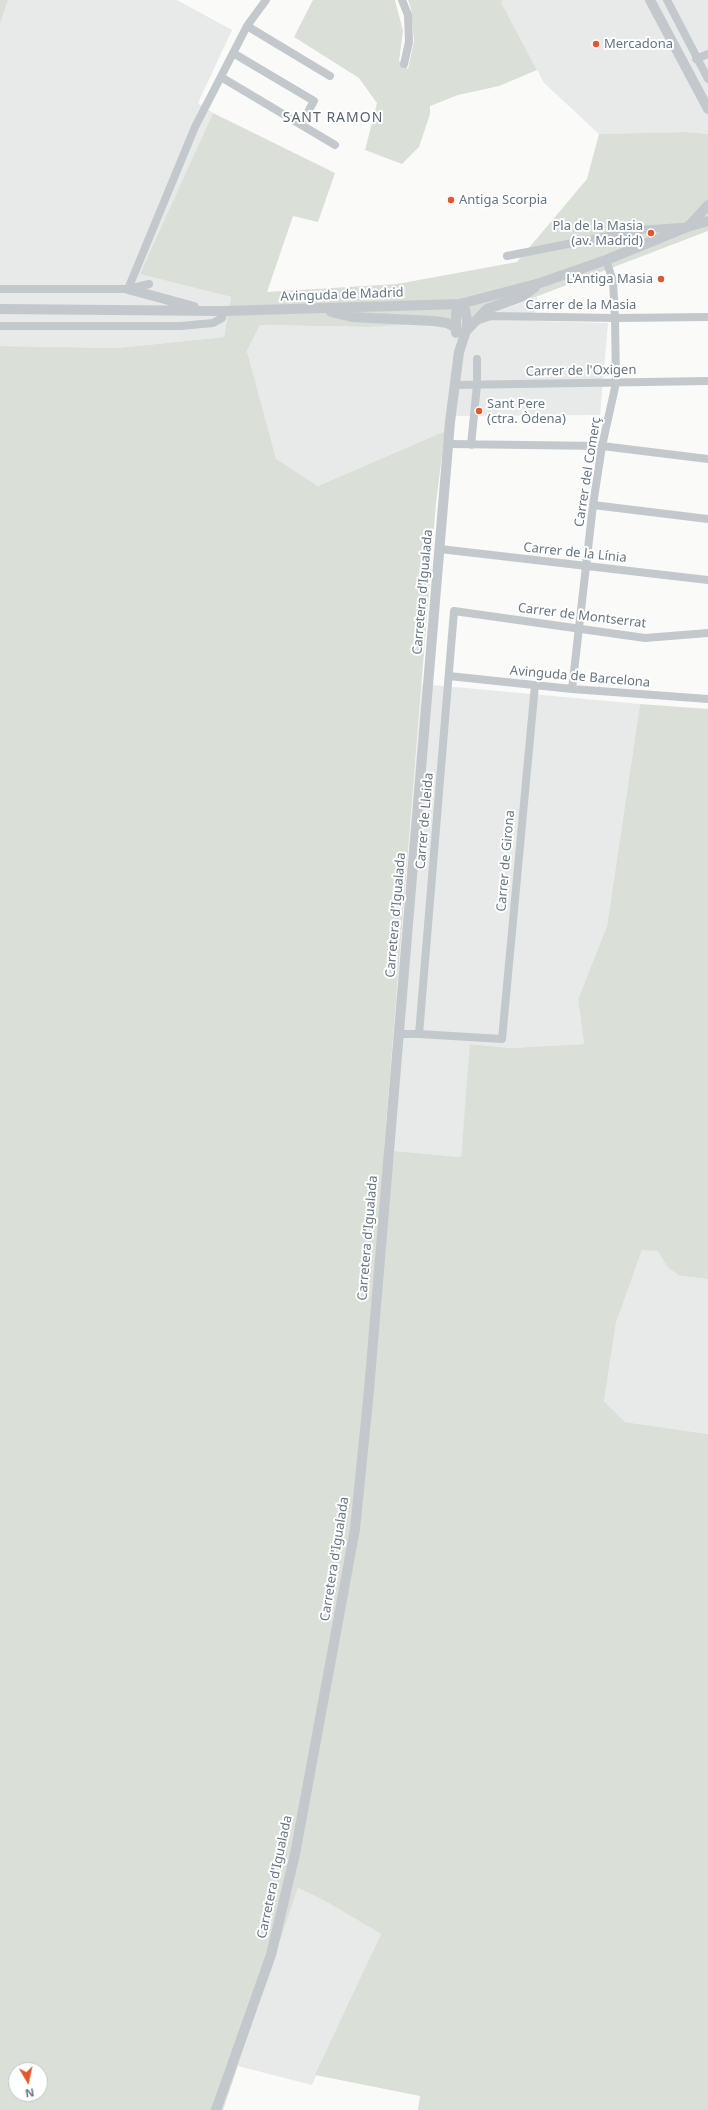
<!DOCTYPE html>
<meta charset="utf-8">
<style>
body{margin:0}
#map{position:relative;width:708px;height:2110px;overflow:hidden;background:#fafaf8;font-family:"Noto Sans",sans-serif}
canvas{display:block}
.north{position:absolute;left:8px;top:2062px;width:40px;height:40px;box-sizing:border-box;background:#fff;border:1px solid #c1c8cd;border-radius:50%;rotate:171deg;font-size:11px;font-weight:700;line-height:16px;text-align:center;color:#657683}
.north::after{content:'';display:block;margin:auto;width:14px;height:18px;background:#e4572e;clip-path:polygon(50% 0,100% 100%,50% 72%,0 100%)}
</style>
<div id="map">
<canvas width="708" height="2110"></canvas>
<div class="north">N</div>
</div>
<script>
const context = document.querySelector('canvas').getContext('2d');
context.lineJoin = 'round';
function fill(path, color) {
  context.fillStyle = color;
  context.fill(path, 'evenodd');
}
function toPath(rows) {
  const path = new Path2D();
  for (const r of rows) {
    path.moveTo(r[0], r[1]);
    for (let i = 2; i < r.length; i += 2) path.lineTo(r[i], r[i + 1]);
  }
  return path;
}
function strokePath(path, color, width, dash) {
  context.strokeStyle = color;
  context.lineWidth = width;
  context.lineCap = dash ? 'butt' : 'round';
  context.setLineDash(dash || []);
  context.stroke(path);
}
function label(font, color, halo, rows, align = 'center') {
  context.font = font + ' "Noto Sans",sans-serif';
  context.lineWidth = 4;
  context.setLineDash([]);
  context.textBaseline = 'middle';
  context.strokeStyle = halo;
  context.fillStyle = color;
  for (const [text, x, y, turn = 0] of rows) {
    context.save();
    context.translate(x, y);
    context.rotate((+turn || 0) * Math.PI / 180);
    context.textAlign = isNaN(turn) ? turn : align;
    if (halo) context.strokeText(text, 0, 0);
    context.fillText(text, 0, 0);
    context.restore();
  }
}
fill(toPath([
 [8,0,177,0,232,30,198,103,213,113,141,274,231,297,224,337,118,348,0,346,0,24],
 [504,0,708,0,708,134,684,132,599,134,544,83,501,2],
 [537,297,534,321,608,323,600,415,456,416,445,431,318,486,276,460,247,351,260,325,369,327,496,312],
 [422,684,640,704,607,926,578,999,584,1044,510,1048,471,1044,461,1157,384,1150],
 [642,1250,658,1250,668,1268,680,1276,708,1279,708,1434,625,1422,604,1401,616,1323],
 [298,1888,325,1901,381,1934,312,2085,238,2066]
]), '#e8e9e9');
fill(toPath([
 [0,0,8,0,0,24],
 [313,0,395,0,403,31,399,61,408,69,414,41,411,9,408,0,504,0,501,2,537,70,499,86,458,95,430,106,430,114,419,147,402,164,365,150,377,103,359,78,294,37],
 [213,113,335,173,318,222,293,216,267,292,397,284,517,262,587,179,599,134,684,132,708,134,708,231,496,312,445,322,369,327,260,325,247,351,276,459,318,486,445,431,436,503,384,1150,461,1157,470,1044,510,1048,584,1044,578,999,607,926,640,704,708,709,708,1279,680,1276,668,1268,658,1251,642,1250,616,1323,604,1401,625,1422,708,1434,708,2110,418,2110,420,2096,315,2075,381,1934,325,1901,298,1888,223,2110,0,2110,0,346,118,348,224,337,231,297,140,274],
 [16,2070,40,2070,40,2094,16,2094]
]), '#dadfd7');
strokePath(toPath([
 [402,0,408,15,409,42,404,64],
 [667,0,708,79],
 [247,26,330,76],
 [233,53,314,101,301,124],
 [696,59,708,54],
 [221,77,335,145],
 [507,256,639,230,681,227],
 [0,289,128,289,149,284],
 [128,289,195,127,247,26,266,0],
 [476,321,491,316,615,318,708,317],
 [0,326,181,326,213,323,222,318,224,311],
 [454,385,708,381],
 [449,444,602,446,708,459],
 [471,445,477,385,477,359],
 [593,505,708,519],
 [440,549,708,580],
 [449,676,572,689,708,699],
 [572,689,593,505,602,446,616,383,615,318,613,281,606,260],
 [399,1034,419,1034,502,1039,535,685],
 [419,1034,454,611,645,638,708,633]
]), '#c3c8cc', 8);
strokePath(toPath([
 [650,0,708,109],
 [688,227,708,205],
 [128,289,194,307],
 [0,309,224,311,460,304,540,283,606,260,687,227,708,221],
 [331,312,352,317,434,321,447,323,456,328],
 [466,331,487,309,523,296,535,287],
 [456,333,456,313,460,304],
 [216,2110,271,1955,295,1854,355,1529,369,1390,450,422,459,352,466,331,467,321,465,309,460,304]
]), '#c3c8cc', 10);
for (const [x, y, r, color] of [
 [596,44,4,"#e4572e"],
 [451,200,4,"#e4572e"],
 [651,233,4,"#e4572e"],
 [661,279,4,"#e4572e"],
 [479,411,4,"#e4572e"]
]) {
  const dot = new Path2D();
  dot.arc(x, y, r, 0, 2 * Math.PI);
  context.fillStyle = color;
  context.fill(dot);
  strokePath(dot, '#fff', 1.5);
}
label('13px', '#657683', '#fff', [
 ["Mercadona",604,44],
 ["Antiga Scorpia",459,200],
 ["Pla de la Masia",643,226,"right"],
 ["(av. Madrid)",643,241,"right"],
 ["L'Antiga Masia",653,279,"right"],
 ["Sant Pere",487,404],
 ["(ctra. Òdena)",487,419]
], 'left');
label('13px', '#657683', '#fff', [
 ["Avinguda de Madrid",342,295,-2],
 ["Carrer de la Masia",581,305],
 ["Carrer de l'Oxigen",581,371,-1],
 ["Carrer del Comerç",588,472,-81],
 ["Carrer de la Línia",575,553,6],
 ["Carretera d'Igualada",423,592,-85],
 ["Carrer de Montserrat",582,616,7],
 ["Avinguda de Barcelona",580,677,5],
 ["Carrer de Lleida",425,821,-85],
 ["Carrer de Girona",506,861,-85],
 ["Carretera d'Igualada",396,915,-85],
 ["Carretera d'Igualada",368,1238,-85],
 ["Carretera d'Igualada",335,1559,-81],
 ["Carretera d'Igualada",275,1877,-78]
]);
context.letterSpacing = '1px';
label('14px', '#57646e', '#fff', [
 ["SANT RAMON",333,118]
]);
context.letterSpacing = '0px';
</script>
